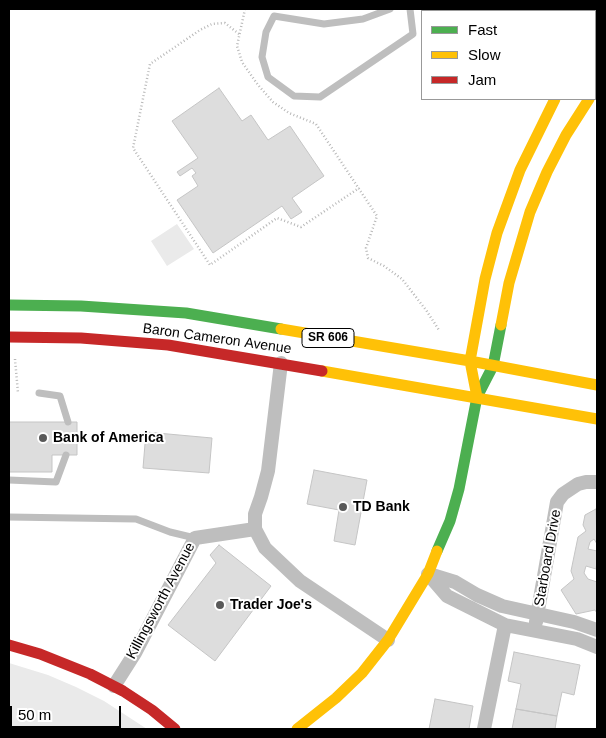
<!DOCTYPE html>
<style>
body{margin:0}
#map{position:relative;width:606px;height:738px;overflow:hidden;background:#fff;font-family:Helvetica,sans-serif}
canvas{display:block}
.frame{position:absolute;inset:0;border:10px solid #000;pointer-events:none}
.legend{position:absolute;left:421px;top:10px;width:175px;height:90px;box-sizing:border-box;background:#fff;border:1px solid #999;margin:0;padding:6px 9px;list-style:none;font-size:15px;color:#000}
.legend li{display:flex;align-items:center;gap:10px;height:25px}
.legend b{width:25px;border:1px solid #999}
.scale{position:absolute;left:10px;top:706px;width:111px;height:22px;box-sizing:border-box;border:2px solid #000;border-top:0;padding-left:6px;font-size:15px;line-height:18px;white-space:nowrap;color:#000;-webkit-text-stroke:4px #fff;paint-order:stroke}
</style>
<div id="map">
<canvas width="606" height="738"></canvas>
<div class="frame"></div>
<ul class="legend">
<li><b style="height:6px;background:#4caf50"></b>Fast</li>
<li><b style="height:6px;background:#ffc107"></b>Slow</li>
<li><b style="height:6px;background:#c62828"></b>Jam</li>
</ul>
<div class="scale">50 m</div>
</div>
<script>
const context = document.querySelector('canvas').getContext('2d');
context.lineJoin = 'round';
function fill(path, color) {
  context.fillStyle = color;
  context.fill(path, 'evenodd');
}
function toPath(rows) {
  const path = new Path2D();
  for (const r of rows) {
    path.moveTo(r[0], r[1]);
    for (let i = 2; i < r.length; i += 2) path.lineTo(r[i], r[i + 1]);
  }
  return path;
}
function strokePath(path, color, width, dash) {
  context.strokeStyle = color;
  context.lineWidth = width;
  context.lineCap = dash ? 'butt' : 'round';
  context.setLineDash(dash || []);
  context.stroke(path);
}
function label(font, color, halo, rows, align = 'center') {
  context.font = font + ' Helvetica,sans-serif';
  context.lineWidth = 4;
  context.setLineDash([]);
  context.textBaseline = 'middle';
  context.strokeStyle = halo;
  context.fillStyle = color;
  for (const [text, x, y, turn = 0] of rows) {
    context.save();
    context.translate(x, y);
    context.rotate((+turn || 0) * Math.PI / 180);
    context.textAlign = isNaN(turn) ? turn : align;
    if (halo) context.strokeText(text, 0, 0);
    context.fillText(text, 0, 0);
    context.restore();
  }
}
fill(toPath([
 [177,224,194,249,167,266,151,241],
 [9,663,48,675,76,687,104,701,147,729,9,729]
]), '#eaeaea');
const building = toPath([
 [219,88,242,121,251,115,268,140,290,126,324,176,292,198,302,212,291,219,282,206,213,253,177,200,198,186,192,176,196,173,192,168,180,176,177,172,198,158,172,121,219,88],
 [9,422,77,422,77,455,52,455,52,472,9,472,9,422],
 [146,432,212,438,209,473,143,468,146,432],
 [314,470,367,480,355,545,334,541,339,510,307,504,314,470],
 [596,509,597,544,594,539,590,542,588,549,597,551,597,562,596,569,586,566,584,573,588,579,597,582,597,613,595,610,576,614,561,590,574,579,571,571,578,537,586,531,583,525,585,515,596,509],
 [219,545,271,586,215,661,168,625,216,563,210,555,219,545],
 [514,652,580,665,574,695,562,692,557,716,516,709,521,684,508,681,514,652],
 [435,699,473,706,469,729,429,729,435,699],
 [516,709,557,716,555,729,512,729,516,709]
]);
fill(building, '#ddd');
strokePath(building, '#c5c5c5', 1);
strokePath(toPath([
 [245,9,237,46,242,62,258,85,273,102,289,113,316,124,377,216,366,248,368,258,384,266,402,279,426,310,439,330],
 [239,34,225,23,212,24,200,30,150,64,133,148,210,265,277,218,301,227,359,188],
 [15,359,18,393]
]), '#b8b8b8', 2.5, [1, 2.5]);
strokePath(toPath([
 [390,9,363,19,324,24,274,16,266,32,262,57,268,77,294,96,320,97,413,34,410,9],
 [39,393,60,396,68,422],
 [9,480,56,482,66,455],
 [9,517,136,519,170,532,195,538]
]), '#bebebe', 7);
strokePath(toPath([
 [255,529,255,514,261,497,268,471,281,363],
 [428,574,447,596,505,625,577,639,597,647],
 [429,574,455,582,477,595,502,606,574,622,597,630],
 [536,622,557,502,563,494,578,484,586,482,597,482],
 [114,686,135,653,195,538,255,529,265,548,300,581,388,640],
 [484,729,505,625]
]), '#bebebe', 14);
strokePath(toPath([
 [595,45,597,42],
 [9,305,81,306,186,313,281,329],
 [437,551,450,521,459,489,477,397,493,366,501,325]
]), '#4caf50', 11);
strokePath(toPath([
 [501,325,509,283,530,212,547,172,566,135,589,99],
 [281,329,470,361,597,385],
 [322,371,597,419],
 [477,397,470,361,485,279,497,233,520,170,555,99],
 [297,729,336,698,362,673,388,640,428,574,437,551]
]), '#ffc107', 11);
strokePath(toPath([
 [9,337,81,338,168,345,322,371],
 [9,645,40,654,90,674,123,691,152,710,175,729]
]), '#c62828', 11);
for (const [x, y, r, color] of [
 [43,438,5,"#595959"],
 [343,507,5,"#595959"],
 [220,605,5,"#595959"]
]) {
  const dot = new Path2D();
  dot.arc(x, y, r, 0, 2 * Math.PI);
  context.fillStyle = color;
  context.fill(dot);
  strokePath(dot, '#fff', 2);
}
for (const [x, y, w] of [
 [328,338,52]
]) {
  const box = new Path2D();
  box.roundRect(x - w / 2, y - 9.5, w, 19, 4);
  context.fillStyle = '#fff';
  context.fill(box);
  strokePath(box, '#000', 1);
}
label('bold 12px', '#000', null, [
 ["SR 606",328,338]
]);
label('14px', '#000', '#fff', [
 ["Baron Cameron Avenue",217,339,8],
 ["Starboard Drive",548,558,-80],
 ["Killingsworth Avenue",161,601,-62]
]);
label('bold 14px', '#000', '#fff', [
 ["Bank of America",53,438],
 ["TD Bank",353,507],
 ["Trader Joe's",230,605]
], 'left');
</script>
